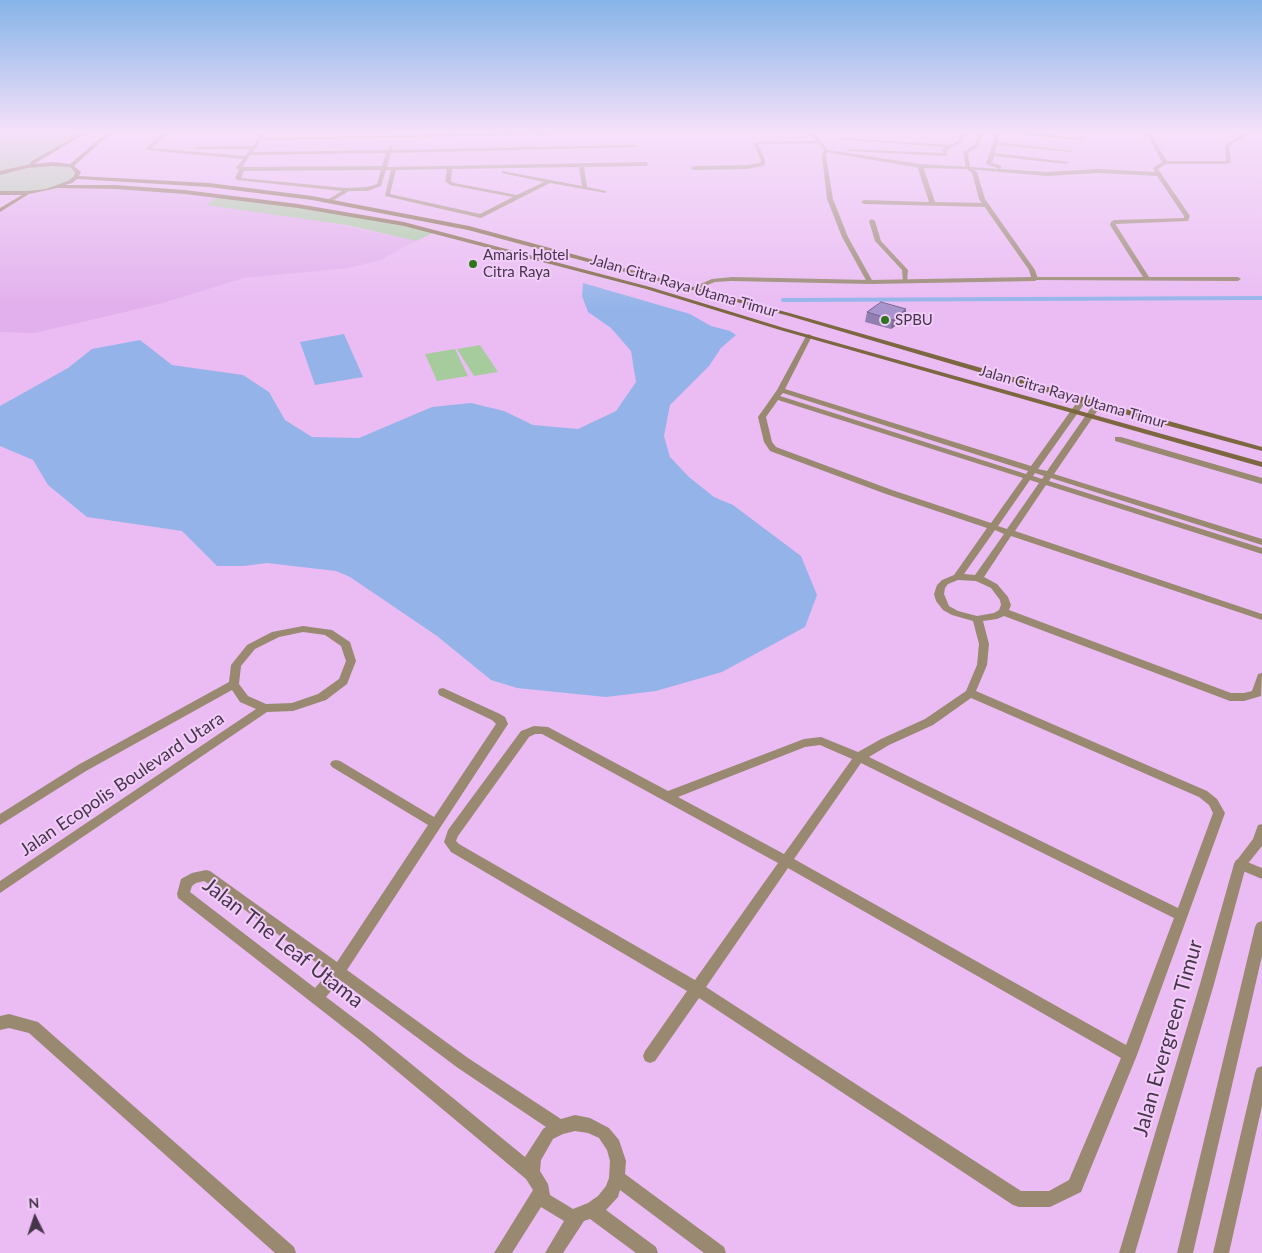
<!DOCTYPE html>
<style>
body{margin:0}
#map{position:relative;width:1262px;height:1253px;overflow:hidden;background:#eabcf3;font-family:Lato,sans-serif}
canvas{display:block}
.north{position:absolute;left:10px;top:1193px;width:50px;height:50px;-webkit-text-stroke:4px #f2cdfa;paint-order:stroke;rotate:356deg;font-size:14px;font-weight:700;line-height:20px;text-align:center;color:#47354b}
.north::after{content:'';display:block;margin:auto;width:18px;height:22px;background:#47354b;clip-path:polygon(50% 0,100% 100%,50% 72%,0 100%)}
</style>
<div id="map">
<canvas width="1262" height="1253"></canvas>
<div class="north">N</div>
</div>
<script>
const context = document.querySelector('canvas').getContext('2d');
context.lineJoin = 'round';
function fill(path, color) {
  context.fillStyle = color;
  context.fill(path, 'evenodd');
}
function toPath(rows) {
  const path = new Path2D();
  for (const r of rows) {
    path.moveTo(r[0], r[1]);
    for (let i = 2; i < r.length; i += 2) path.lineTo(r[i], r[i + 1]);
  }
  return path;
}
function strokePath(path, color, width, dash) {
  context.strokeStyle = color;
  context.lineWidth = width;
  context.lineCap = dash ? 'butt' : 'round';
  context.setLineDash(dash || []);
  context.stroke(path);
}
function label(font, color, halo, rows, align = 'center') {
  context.font = font + ' Lato,sans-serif';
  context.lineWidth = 4;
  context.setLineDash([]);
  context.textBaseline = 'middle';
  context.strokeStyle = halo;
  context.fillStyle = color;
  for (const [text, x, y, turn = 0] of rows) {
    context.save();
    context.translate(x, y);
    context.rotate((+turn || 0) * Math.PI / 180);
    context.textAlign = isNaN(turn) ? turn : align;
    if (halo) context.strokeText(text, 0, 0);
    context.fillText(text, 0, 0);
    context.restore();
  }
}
fill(toPath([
 [58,187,114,187,219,196,207,205,313,219,416,241,380,260,349,268,244,278,163,303,35,333,0,332,0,211,35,192]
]), '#e2b0ed');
fill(toPath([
 [0,133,83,133,28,166,71,166,78,172,70,182,47,190,0,193],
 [219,196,298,206,435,232,416,241,347,225,206,205],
 [480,345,498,372,474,376,457,349],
 [455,349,468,376,437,381,425,354]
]), '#a6cc9e');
fill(toPath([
 [583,283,690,314,711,326,730,331,736,335,721,348,709,366,670,405,664,436,670,457,689,477,714,497,733,505,801,556,817,595,805,627,722,672,656,691,606,697,517,688,491,680,437,636,350,577,336,571,267,563,244,566,217,566,182,531,87,517,48,485,33,460,0,446,0,406,68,368,92,349,140,340,172,365,243,375,269,392,285,420,312,437,359,438,432,407,471,403,504,411,533,425,578,429,616,411,636,382,631,351,611,328,588,312,582,296],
 [344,334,363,377,315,385,300,342]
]), '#94b4e9');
strokePath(toPath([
 [783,300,1262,298]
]), '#94b4e9', 4);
fill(toPath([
 [162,133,167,133,152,148,245,156,250,149,196,149,194,148,196,147,253,146,262,133,266,133,263,138,556,133,554,134,261,140,253,152,387,150,391,145,393,146,392,150,635,145,637,147,391,153,387,167,646,162,649,164,646,166,584,167,587,187,606,191,606,193,550,183,481,218,385,196,391,170,386,170,381,186,368,191,349,191,329,203,327,202,327,200,342,191,237,180,235,178,239,170,236,168,243,159,146,150,146,148,162,133],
 [386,153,382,166,242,167,250,155,386,153],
 [579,167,582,186,502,171,502,173,544,182,517,195,454,183,451,181,452,169,579,167],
 [447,169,445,181,450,185,513,197,480,214,390,194,396,170,447,169],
 [381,170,377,184,367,187,346,188,241,178,244,171,381,170],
 [961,133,965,133,962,142,947,150,947,155,945,156,848,151,846,149,943,153,943,149,945,147,839,139,841,138,951,145,958,141,961,133],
 [980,133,984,133,979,146,968,153,970,167,1047,172,1098,169,1155,172,1153,168,1162,162,1146,133,1150,133,1167,161,1226,161,1225,146,1238,136,1238,133,1242,133,1243,137,1229,146,1231,160,1229,164,1166,164,1158,169,1190,216,1188,221,1116,224,1116,225,1149,277,1238,277,1241,279,1238,281,1033,280,1032,279,1035,277,1143,277,1110,225,1111,222,1114,220,1184,218,1184,216,1157,176,1098,173,1047,176,966,169,963,152,975,145,980,133],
 [996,133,1000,133,998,142,1073,151,1071,152,997,145,995,153,1069,162,1066,164,994,156,992,163,1002,166,1000,169,986,164,996,133],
 [1019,133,1034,133,1084,139,1082,140,1021,134,1019,133],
 [820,141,822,143,758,144,765,160,765,164,762,166,747,169,694,170,691,168,694,166,747,165,760,163,761,160,753,143,755,142,820,141],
 [824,150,828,151,826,156,833,199,848,237,873,282,872,283,867,282,842,237,827,199,822,156,824,150],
 [920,164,923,166,935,202,986,203,989,205,986,207,864,204,861,202,864,200,929,202,917,166,920,164],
 [872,219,875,221,881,241,908,270,907,282,903,282,902,270,875,241,869,221,872,219],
 [809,334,812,336,785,389,1031,466,1080,398,1086,398,1087,400,1038,469,1047,471,1095,402,1101,402,1102,404,1054,474,1262,539,1262,545,1051,478,1049,481,1262,548,1262,554,1046,485,1015,531,1262,614,1262,620,1011,536,984,577,997,584,1008,597,1011,605,1009,610,1231,693,1244,693,1252,691,1257,677,1258,674,1262,673,1261,696,1244,701,1230,701,1004,616,997,619,983,621,989,644,987,665,976,691,1207,791,1217,799,1225,813,1137,1055,1081,1192,1050,1207,1019,1207,1013,1205,699,998,655,1061,650,1063,645,1061,643,1056,645,1051,687,991,451,852,444,842,448,830,521,731,534,726,548,727,668,791,804,739,821,737,858,752,881,739,925,719,966,691,977,665,979,644,973,621,952,615,943,610,936,601,934,594,937,585,942,580,954,575,987,528,886,494,770,451,764,442,758,417,777,390,806,336,809,334],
 [783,393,1028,471,1026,474,780,396,783,393],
 [778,400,1023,478,991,523,892,490,776,447,772,442,766,417,778,400],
 [1035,473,1044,476,1042,479,1033,476,1035,473],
 [1030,480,1039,483,1007,529,998,526,1030,480],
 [995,530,1004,534,975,575,964,574,995,530],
 [958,580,976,581,991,588,1000,600,1001,605,999,610,994,613,977,616,958,611,949,606,944,594,945,588,948,584,958,580],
 [971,698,1199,797,1209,805,1213,813,1178,908,869,757,889,745,933,725,971,698],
 [535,734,542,734,778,863,695,980,459,844,456,841,458,836,529,737,535,734],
 [820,745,852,759,784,854,678,797,805,747,820,745],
 [861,763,1174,918,1126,1045,794,859,861,763],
 [788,868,1121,1058,1069,1180,1049,1191,1021,1191,706,987,788,868],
 [1115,437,1121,437,1262,478,1262,484,1115,441,1115,437],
 [303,626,332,630,350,642,356,661,347,684,326,700,293,711,267,712,0,893,0,881,256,709,240,702,232,690,86,771,0,825,0,814,78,765,229,682,231,665,247,645,272,632,303,626],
 [303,632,325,635,341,646,346,661,339,679,318,694,292,703,266,704,248,696,239,684,241,666,255,649,279,637,303,632],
 [443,688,500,714,505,717,508,724,347,970,468,1058,561,1119,575,1115,590,1118,609,1128,619,1140,626,1161,625,1174,724,1247,726,1253,704,1253,620,1190,618,1197,606,1210,656,1247,658,1253,636,1253,590,1219,584,1221,563,1253,545,1253,564,1221,541,1207,512,1253,494,1253,533,1190,526,1179,361,1041,178,898,177,894,181,879,192,873,206,870,210,871,337,962,428,825,332,767,330,764,332,761,336,760,340,761,434,817,496,724,492,720,439,695,438,692,439,689,443,688],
 [204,881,215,888,329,972,315,988,190,892,192,886,196,883,204,881],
 [340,980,458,1068,546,1127,543,1129,525,1157,371,1031,326,997,340,980],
 [575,1131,588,1133,599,1138,607,1150,610,1161,609,1178,606,1186,598,1196,588,1203,573,1209,550,1195,548,1184,540,1171,541,1160,553,1139,563,1134,575,1131],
 [1240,859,1262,868,1262,879,1236,868,1234,864,1236,860,1240,859],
 [9,1014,38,1022,294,1247,296,1253,275,1253,29,1033,9,1028,0,1030,0,1016,9,1014],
 [1262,1066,1262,1106,1229,1253,1213,1253,1255,1073,1257,1068,1262,1066]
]), '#988970');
fill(toPath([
 [810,133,814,133,828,150,920,164,970,167,977,172,985,199,1035,270,1038,279,1035,281,870,284,732,281,715,282,695,290,691,290,691,288,712,279,732,277,870,280,1031,277,1029,270,979,199,972,173,967,169,920,168,826,152,810,133],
 [1262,824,1262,846,1246,866,1214,984,1135,1253,1119,1253,1200,984,1234,864,1253,839,1258,825,1262,824],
 [1262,921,1262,956,1193,1253,1177,1253,1255,927,1257,923,1262,921]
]), '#988970');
fill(toPath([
 [81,133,86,133,34,164,53,162,70,164,106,133,111,133,74,166,81,172,79,176,209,183,312,196,469,226,793,314,1086,398,1262,447,1262,451,1080,402,789,316,468,230,312,200,209,187,77,179,72,183,65,185,116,185,185,190,298,204,404,222,650,287,784,328,1262,462,1262,467,780,330,646,289,404,226,298,208,185,194,116,189,57,188,29,194,0,212,0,208,22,195,0,195,0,191,28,191,46,189,68,181,74,176,75,172,70,167,53,166,27,168,0,175,0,171,31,164,30,162,81,133]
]), '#7d6741');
fill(toPath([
 [906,309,905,319,891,329,865,322,867,312]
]), '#907fb0');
fill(toPath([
 [906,309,905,319,891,329,893,320]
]), '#766890');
const building = toPath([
 [881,302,906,309,893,320,867,312,881,302]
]);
fill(building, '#a894cd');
strokePath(building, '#766890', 1);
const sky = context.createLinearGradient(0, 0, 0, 308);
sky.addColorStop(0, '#86b4e8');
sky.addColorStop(0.43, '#f6e1fa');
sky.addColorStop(1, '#f6e1fa00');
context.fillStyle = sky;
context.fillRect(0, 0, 1262, 308);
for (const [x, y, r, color] of [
 [473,264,5,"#2c761b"],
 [885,320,5,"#2c761b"]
]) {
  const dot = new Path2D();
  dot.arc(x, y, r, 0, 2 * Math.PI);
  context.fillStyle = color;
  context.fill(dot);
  strokePath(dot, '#f2cdfa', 2);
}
label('15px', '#47354b', '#f2cdfa', [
 ["Amaris Hotel",483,255],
 ["Citra Raya",483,272],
 ["SPBU",895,320]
], 'left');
label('15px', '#47354b', '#f2cdfa', [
 ["Jalan Citra Raya Utama Timur",684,286,16],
 ["Jalan Citra Raya Utama Timur",1073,397,16]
]);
label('18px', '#47354b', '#f2cdfa', [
 ["Jalan Ecopolis Boulevard Utara",122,784,-34]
]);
label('21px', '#47354b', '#f2cdfa', [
 ["Jalan The Leaf Utama",283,943,38],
 ["Jalan Evergreen Timur",1168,1038,-74]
]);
</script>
